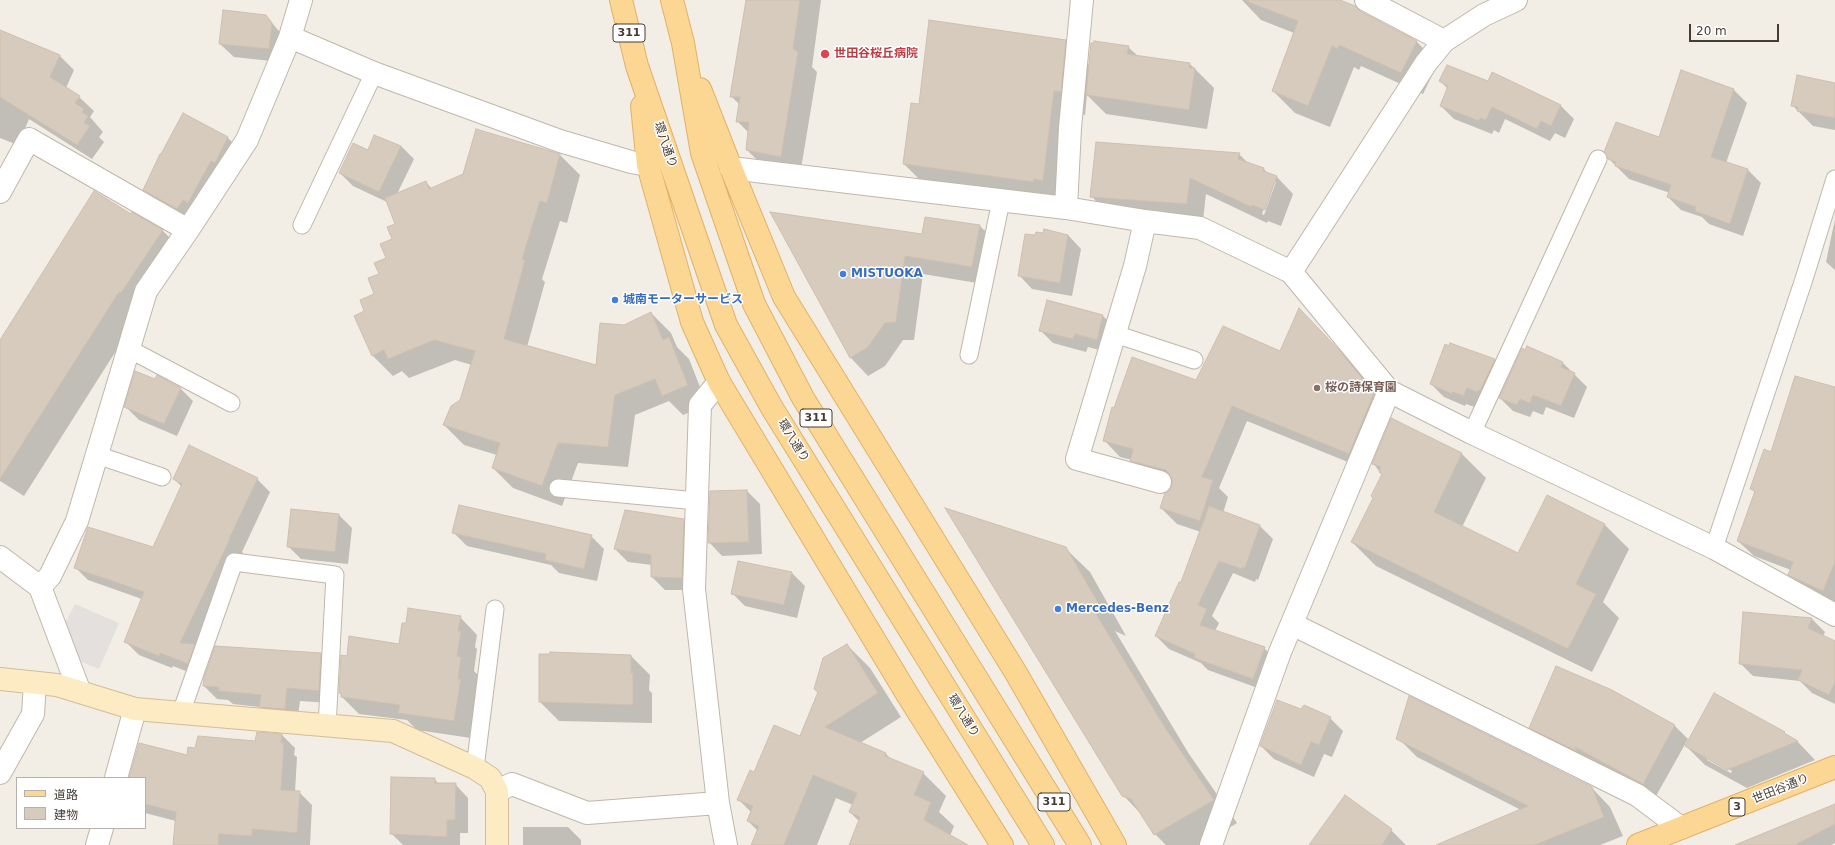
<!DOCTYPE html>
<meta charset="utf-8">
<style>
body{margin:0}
#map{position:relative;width:1835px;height:845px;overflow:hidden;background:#f2ede5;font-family:"DejaVu Sans","Noto Sans JP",sans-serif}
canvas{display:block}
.legend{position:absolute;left:16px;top:777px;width:130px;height:52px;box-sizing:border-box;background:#fff;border:1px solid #b5b1ae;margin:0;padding:5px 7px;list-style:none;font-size:12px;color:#453d35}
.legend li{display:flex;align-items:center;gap:8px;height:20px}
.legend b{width:20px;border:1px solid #b5b1ae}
.scale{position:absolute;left:1689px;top:24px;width:90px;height:18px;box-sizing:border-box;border:2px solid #453d35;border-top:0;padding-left:5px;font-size:12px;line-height:14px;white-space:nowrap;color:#453d35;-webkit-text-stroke:3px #fff;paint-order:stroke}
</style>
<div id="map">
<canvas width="1835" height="845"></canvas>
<ul class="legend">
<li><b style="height:5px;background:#fcd794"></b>道路</li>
<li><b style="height:11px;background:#d7cbbe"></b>建物</li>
</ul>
<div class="scale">20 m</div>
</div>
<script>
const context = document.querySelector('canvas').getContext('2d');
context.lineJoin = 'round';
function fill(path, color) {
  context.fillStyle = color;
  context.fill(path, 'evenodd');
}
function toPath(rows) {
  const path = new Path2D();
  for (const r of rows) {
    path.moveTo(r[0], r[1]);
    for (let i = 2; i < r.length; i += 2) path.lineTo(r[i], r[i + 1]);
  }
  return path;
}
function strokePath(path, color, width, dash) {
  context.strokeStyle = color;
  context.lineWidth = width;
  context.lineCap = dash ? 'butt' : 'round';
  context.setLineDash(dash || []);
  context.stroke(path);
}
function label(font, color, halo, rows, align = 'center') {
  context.font = font + ' "DejaVu Sans","Noto Sans JP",sans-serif';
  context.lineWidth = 3;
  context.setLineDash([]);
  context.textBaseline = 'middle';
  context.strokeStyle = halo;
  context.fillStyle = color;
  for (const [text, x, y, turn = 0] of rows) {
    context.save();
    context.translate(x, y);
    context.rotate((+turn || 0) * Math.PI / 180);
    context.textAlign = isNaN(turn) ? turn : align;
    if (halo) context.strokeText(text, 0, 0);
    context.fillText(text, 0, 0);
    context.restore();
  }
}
fill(toPath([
 [75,604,119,623,99,669,77,660,62,621,67,620]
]), '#e3e0dd');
fill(toPath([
 [747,0,821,0,812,67,817,72,800,175,766,169,747,150,749,133,737,121,740,105,731,96],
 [1242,0,1338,0,1416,41,1438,63,1423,94,1361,66,1359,70,1354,67,1330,127,1295,113,1273,91,1294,33,1261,20],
 [266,16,284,37,281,62,234,57,220,44],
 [0,31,59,55,74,70,66,88,79,97,94,111,90,117,103,132,99,137,104,142,92,159,29,119,18,145,0,138],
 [1065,41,1089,65,1128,47,1138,56,1190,64,1214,88,1207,129,1106,114,1087,95,1085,115,1078,114,1067,204,928,188,904,164,919,105],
 [1492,73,1561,106,1574,119,1565,138,1555,133,1550,141,1505,119,1499,133,1494,130,1492,134,1454,119,1441,106,1448,89,1440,81,1488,82],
 [1835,84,1835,130,1813,126,1792,105],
 [1734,90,1747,103,1726,163,1748,170,1761,183,1743,236,1709,224,1702,217,1681,210,1668,197,1670,193,1629,179,1609,159,1659,138],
 [476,130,560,155,580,175,567,223,560,221,542,279,545,282,527,347,597,367,624,326,651,313,671,333,677,347,689,359,707,405,683,415,669,401,635,415,628,467,578,463,562,506,513,488,493,468,497,455,464,445,444,425,461,401,472,365,455,360,409,378,402,371,393,376,372,355,375,294,380,274,388,259,396,224,387,202,353,186,340,173,368,151,401,146,414,159,397,194,426,182,432,189,464,175],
 [227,137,240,150,191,222,157,202,144,189],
 [1239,154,1249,164,1264,169,1268,174,1277,177,1293,194,1281,226,1268,221,1267,223,1206,194,1203,220,1108,213,1091,196],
 [1274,182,1276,182,1264,215,1262,214],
 [772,213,923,235,980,226,997,243,989,285,923,274,914,340,903,340,885,366,868,376,851,358],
 [132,214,163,231,184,252,140,313,24,496,0,481,0,341],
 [1835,219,1835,270,1826,262],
 [1068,235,1081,249,1072,296,1032,289,1019,275,1036,236],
 [1048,301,1103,316,1116,329,1110,353,1088,347,1086,352,1053,343,1040,330],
 [1315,325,1356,368,1389,409,1365,469,1247,421,1219,488,1228,497,1223,513,1260,526,1273,539,1258,580,1256,579,1255,582,1233,573,1212,616,1219,623,1215,631,1264,648,1277,661,1266,691,1208,670,1201,663,1169,649,1156,636,1182,584,1201,532,1177,524,1161,508,1173,484,1147,476,1132,460,1120,457,1105,441,1114,409,1281,352],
 [1494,360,1507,373,1477,408,1466,404,1465,406,1444,397,1431,384],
 [1563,363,1587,387,1574,418,1546,407,1543,415,1533,411,1530,417,1513,411,1500,398],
 [180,388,193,401,177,436,139,420,125,406],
 [1835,389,1835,605,1805,590,1789,574,1791,570,1754,556,1738,541,1756,493,1751,489,1772,454],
 [1392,420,1462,454,1486,478,1462,527,1519,555,1547,496,1605,525,1629,549,1603,602,1619,618,1592,672,1376,566,1352,542,1374,498,1382,475,1373,463],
 [174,479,257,479,270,492,242,552,243,553,197,648,201,677,173,666,172,668,139,655,126,642,142,599,88,580,75,567,154,549,182,487],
 [747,491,760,504,762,554,722,556,709,542,711,492],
 [339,515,352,528,348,564,301,559,288,546],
 [683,520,696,533,695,590,665,590,652,577,652,565,628,562,615,549],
 [454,533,591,536,604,549,597,581,559,573,551,565,467,546],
 [1065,548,1090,572,1126,636,1115,631,1189,754,1237,823,1201,845,1166,845,1155,834,1141,814,1123,795],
 [792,573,805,586,797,618,745,606,732,593],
 [460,617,477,635,475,647,477,649,474,671,478,675,475,695,478,697,471,738,417,730,407,720,359,714,342,697,340,692,347,657,400,645],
 [1812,619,1825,632,1823,636,1835,642,1835,704,1812,693,1800,681,1753,676,1740,663],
 [847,645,870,668,901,717,860,743,886,754,892,760,923,773,946,796,939,812,954,826,950,836,965,845,882,845,850,812,853,805,836,798,817,845,758,845,758,831,748,821,752,813,739,800,755,773,801,738],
 [320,654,333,667,332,703,300,701,297,722,274,720,260,707,233,704,228,700,217,699,204,686],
 [631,656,650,675,649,690,652,693,652,723,559,721,540,702],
 [1612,691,1675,726,1688,739,1656,796,1543,740,1530,727],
 [1302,711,1330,718,1343,731,1332,757,1324,754,1314,777,1274,759,1261,746],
 [1784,733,1797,741,1815,760,1747,788,1705,765,1686,746],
 [1707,757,1732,771,1731,773,1707,760],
 [282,735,295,748,294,755,297,757,295,792,299,792,312,805,310,845,174,845,176,821,145,813,145,778,130,778,187,756,196,749,256,743],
 [1398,738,1591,787,1610,807,1623,836,1600,845,1482,845,1521,810,1417,757],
 [434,779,439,784,455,784,468,798,468,833,460,833,460,845,403,845,391,833],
 [1835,805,1835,843,1831,845,1735,845],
 [523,827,568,827,581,840,581,845,523,845],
 [1391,830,1406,845,1310,845]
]), '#0003');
const building = toPath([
 [746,0,800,0,793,49,798,52,781,157,746,150,749,122,736,122,740,97,730,97,746,0],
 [1248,0,1340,0,1355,6,1360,11,1417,41,1401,73,1339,45,1338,49,1332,46,1308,106,1272,91,1298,21,1248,2,1248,0],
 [223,10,266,15,272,23,269,49,219,44,223,10],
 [929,20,1066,40,1061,92,1054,91,1043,181,1034,179,1033,182,903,164,911,103,919,104,929,20],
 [0,30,60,55,50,77,80,96,75,103,84,109,82,112,88,116,84,123,90,126,77,145,0,97,0,30],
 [1094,41,1129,46,1127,54,1190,63,1189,68,1195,68,1189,110,1086,95,1091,43,1094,43,1094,41],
 [1447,65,1488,81,1492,72,1561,105,1551,126,1541,121,1537,129,1492,107,1486,120,1480,118,1479,121,1440,106,1448,86,1439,81,1447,65],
 [1681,70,1734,89,1711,157,1748,169,1730,224,1695,211,1696,207,1667,197,1671,185,1615,166,1616,162,1608,159,1604,152,1616,122,1659,137,1681,70],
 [1797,75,1835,83,1835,118,1797,111,1798,107,1791,106,1797,75],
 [183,113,228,137,215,163,211,161,188,203,183,200,177,209,143,190,160,154,161,154,183,113],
 [476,129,560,154,547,203,540,201,522,259,525,260,504,339,596,365,600,323,624,325,651,312,663,340,669,337,688,385,662,396,655,379,615,395,608,447,558,443,542,486,492,468,500,443,443,425,451,406,460,400,475,351,434,340,388,359,384,350,372,356,354,316,364,311,360,300,374,294,368,278,379,274,374,263,386,258,380,244,392,239,387,227,395,224,385,198,426,181,429,189,463,174,476,129],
 [374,135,401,146,379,192,339,173,353,143,368,150,374,135],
 [1096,142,1240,153,1238,159,1264,168,1263,171,1277,176,1265,210,1252,205,1251,207,1190,178,1187,204,1090,197,1096,142],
 [94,191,131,214,132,212,163,230,121,293,119,292,0,479,0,340,94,191],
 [770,212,922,234,925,217,980,225,972,267,905,256,896,322,885,323,867,348,850,358,770,212],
 [1044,229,1068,235,1060,283,1018,276,1025,234,1035,235,1036,232,1043,233,1044,229],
 [1047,300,1103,315,1097,340,1075,334,1073,339,1039,331,1047,300],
 [1299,308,1340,351,1374,393,1349,454,1232,406,1202,477,1213,480,1200,521,1160,508,1165,493,1169,491,1172,485,1172,479,1169,474,1166,470,1130,461,1133,449,1103,441,1112,407,1114,408,1132,357,1196,380,1223,326,1280,351,1299,308],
 [1450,343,1495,359,1480,391,1478,390,1477,392,1467,388,1464,396,1453,392,1452,394,1430,384,1445,344,1449,346,1450,343],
 [1527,346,1563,362,1561,367,1575,373,1561,406,1533,395,1530,403,1520,399,1517,405,1499,398,1522,348,1525,350,1527,346],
 [135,371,155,379,157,375,181,388,164,424,124,407,135,371],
 [1795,376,1835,387,1835,562,1823,591,1788,575,1793,562,1737,541,1755,491,1750,489,1764,449,1771,452,1795,376],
 [1391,418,1462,453,1434,512,1518,553,1547,495,1605,524,1576,584,1596,594,1568,649,1351,542,1373,498,1371,496,1382,474,1379,472,1381,467,1372,464,1391,418],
 [189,445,258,478,229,539,230,539,180,643,195,644,188,664,160,653,159,656,124,642,144,592,74,568,88,527,153,547,182,484,173,479,189,445],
 [747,490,749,542,708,543,710,491,747,490],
 [459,505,592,535,584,569,545,560,546,554,452,533,459,505],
 [1209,506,1260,525,1245,568,1243,567,1242,569,1219,561,1198,605,1207,609,1200,625,1265,647,1253,679,1194,658,1195,654,1155,636,1179,582,1181,582,1209,506],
 [945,508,1066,547,1104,613,1093,609,1166,729,1214,800,1154,835,1131,799,1122,796,945,508],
 [291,509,339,514,335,552,287,547,291,509],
 [625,510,684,519,682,578,651,577,651,555,614,549,625,510],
 [738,561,792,572,784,605,731,594,738,561],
 [408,608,461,616,458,631,461,631,457,656,461,657,458,679,461,679,454,721,398,713,400,705,341,697,341,693,339,693,341,655,347,656,349,636,399,644,402,623,406,623,408,608],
 [1743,612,1812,618,1808,628,1835,641,1835,682,1829,695,1798,680,1802,670,1739,664,1743,612],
 [847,644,878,693,825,727,886,753,885,756,924,772,914,795,931,802,924,820,968,845,849,845,860,817,849,812,857,793,813,775,784,845,751,845,759,826,747,821,753,806,737,800,750,770,754,772,774,725,800,736,818,692,814,689,823,658,847,644],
 [215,646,321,653,319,691,287,688,285,709,259,707,261,695,219,691,219,687,203,686,204,678,215,646],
 [550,652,631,655,631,673,633,673,633,705,539,702,539,654,550,654,550,652],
 [1556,666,1612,690,1675,725,1643,784,1575,747,1577,751,1529,728,1556,666],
 [1714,693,1785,732,1784,733,1798,741,1727,770,1685,746,1714,693],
 [1409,696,1592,787,1604,817,1535,845,1436,845,1528,806,1396,739,1409,696],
 [1277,700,1301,709,1304,705,1331,717,1319,745,1311,742,1301,765,1260,746,1277,700],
 [257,732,282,734,281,743,284,743,281,790,300,791,297,833,252,829,252,836,219,834,218,845,173,845,176,812,145,804,145,778,129,778,139,743,187,755,188,747,195,748,198,736,255,741,257,732],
 [391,777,435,778,435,783,456,783,455,820,447,820,447,837,390,834,391,777],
 [1345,795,1392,829,1382,845,1309,845,1345,795],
 [1835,804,1835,824,1795,845,1735,845,1835,804]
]);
fill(building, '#d7cbbe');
strokePath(building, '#cebfae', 1);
const lane = toPath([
 [302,225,374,73],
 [1115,334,1194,360],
 [129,349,231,403],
 [969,355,1001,201],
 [1472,433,1598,159],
 [97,455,162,477],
 [558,488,697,501],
 [1714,548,1804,279,1835,179],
 [181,713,234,562,335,575,327,727],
 [475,768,495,609]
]);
const street = toPath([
 [1366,0,1444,41],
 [290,37,374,73,560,141,631,162,648,165],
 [731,168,1066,208,1145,221,1200,228,1291,272,1389,391,1472,433,1714,548,1835,615],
 [0,192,29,139,188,230],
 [1066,208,1070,128,1082,0],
 [1145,221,1135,266,1077,459,1160,482],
 [1291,272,1426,63,1444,41,1484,15,1516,0],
 [719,382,700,405,694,589,718,803,726,845],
 [0,557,40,587,79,690],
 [40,587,50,576,77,521,146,291,188,230,247,140,290,37,301,0],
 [1292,624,1637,795,1681,828],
 [0,773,33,714,35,683],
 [116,778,135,709],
 [497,791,512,784,587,813,718,803],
 [97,845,102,828],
 [1211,845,1280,652,1389,391]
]);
const secondary = toPath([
 [0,679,57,685,135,709,393,731,475,768,490,778,497,791,497,845]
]);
const primary = toPath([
 [621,0,637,66,726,325,772,408,1043,845],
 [672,0,683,43,702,153,754,304,803,398,1080,845],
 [700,89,731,168,784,297,1016,673,1115,845],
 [642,106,648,165,692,322,719,382,907,694,1002,845],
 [1638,845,1835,767]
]);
strokePath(lane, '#c0b7ab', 19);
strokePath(street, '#c0b7ab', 24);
strokePath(secondary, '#d2bd96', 24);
strokePath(primary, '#e1b265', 24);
strokePath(lane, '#fff', 17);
strokePath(street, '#fff', 22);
strokePath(secondary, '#fdebc4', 22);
strokePath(primary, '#fcd794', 22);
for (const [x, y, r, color] of [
 [825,54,5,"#e0444e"],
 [843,274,4,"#3f7fe0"],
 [615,300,4,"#3f7fe0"],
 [1317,388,4,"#8d6e63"],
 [1058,609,4,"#3f7fe0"]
]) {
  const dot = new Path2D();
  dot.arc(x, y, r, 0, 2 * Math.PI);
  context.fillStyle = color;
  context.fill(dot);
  strokePath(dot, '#fff', 1.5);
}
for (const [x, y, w] of [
 [629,33,32],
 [816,418,32],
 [1054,802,32],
 [1737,807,16]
]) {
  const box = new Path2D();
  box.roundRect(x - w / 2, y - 9, w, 18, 3);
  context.fillStyle = '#fff';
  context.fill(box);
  strokePath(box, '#453d35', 1);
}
label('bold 11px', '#453d35', null, [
 ["311",629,33],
 ["311",816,418],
 ["311",1054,802],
 ["3",1737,807]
]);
label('bold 12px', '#be3a42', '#fff', [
 ["世田谷桜丘病院",834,54]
], 'left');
label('12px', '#453d35', '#fff', [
 ["環八通り",665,145,71],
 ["環八通り",793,441,58],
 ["環八通り",963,716,58],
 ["世田谷通り",1781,789,-22]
]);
label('bold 12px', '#366cbe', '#fff', [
 ["MISTUOKA",851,274],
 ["城南モーターサービス",623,300],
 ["Mercedes-Benz",1066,609]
], 'left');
label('bold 12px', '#785e54', '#fff', [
 ["桜の詩保育園",1325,388]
], 'left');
</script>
